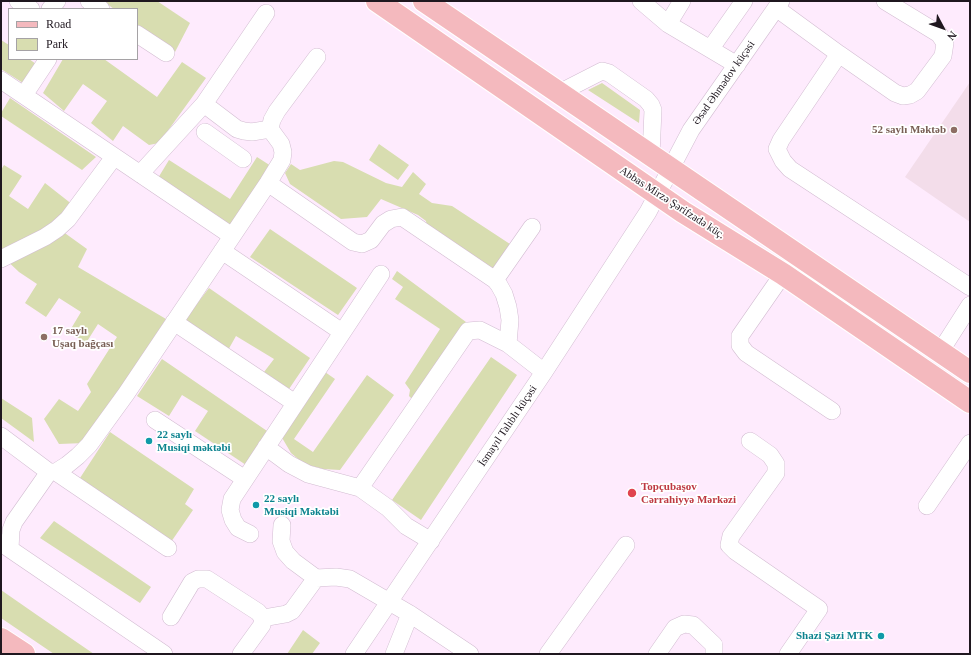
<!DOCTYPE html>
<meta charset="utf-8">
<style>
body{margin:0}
#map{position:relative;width:971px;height:655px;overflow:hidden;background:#feebfd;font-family:"Times New Roman",serif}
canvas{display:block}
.frame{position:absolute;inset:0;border:2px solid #1f171f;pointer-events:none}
.legend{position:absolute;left:8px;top:8px;width:130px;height:52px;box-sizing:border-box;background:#fff;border:1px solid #a5a2a5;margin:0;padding:5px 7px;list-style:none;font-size:12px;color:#1f171f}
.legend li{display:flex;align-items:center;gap:8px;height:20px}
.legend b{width:20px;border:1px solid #a5a2a5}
.north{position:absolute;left:923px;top:8px;width:40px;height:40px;-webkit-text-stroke:3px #fff;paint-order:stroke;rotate:131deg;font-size:11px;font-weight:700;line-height:16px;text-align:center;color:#1f171f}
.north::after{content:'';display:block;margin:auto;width:14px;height:18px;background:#1f171f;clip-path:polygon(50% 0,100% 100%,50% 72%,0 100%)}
</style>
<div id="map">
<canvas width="971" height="655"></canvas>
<div class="frame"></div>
<ul class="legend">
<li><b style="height:5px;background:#f4b9be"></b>Road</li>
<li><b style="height:11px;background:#d8ddb0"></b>Park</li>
</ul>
<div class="north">N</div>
</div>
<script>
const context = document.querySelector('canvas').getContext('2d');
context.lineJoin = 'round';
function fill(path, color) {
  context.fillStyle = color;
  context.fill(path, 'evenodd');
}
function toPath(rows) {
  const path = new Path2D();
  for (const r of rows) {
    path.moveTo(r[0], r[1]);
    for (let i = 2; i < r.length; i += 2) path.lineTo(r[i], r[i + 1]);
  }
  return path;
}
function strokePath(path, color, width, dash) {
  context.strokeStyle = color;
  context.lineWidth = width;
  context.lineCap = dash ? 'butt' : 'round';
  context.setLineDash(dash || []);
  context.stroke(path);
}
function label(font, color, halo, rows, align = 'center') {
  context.font = font + ' "Times New Roman",serif';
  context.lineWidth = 3.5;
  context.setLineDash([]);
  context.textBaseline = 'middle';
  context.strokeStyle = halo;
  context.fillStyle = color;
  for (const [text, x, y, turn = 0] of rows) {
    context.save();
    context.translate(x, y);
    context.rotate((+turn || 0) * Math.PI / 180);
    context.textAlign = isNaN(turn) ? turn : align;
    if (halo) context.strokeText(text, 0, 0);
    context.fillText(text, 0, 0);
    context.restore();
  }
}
fill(toPath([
 [970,82,970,222,905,177]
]), '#f3ddea');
fill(toPath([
 [103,1,157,1,190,23,175,52,137,25,137,9,114,9],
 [1,40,9,45,9,59,29,59,36,64,23,83,1,69],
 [63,59,104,59,157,97,182,62,206,78,159,143,149,145,123,126,113,141,91,123,107,101,83,84,64,111,43,93],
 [602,83,640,110,639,123,588,90],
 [10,98,96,157,82,170,1,116,1,113],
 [379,144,409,165,398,180,369,160],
 [257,157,271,166,233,227,158,178,169,160,230,199],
 [334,161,343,162,386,183,402,187,413,172,426,184,419,194,432,203,452,206,513,246,496,272,427,227,426,221,418,215,381,199,367,217,341,219,290,184,285,173,291,164,300,170],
 [4,165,22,176,9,196,28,209,45,183,73,205,55,226,87,249,78,267,166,319,85,443,59,444,44,419,59,399,78,411,91,392,87,384,117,337,98,324,86,343,69,332,81,312,59,298,46,317,25,303,37,284,19,272,1,255,1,170],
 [270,229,357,288,338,315,250,257],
 [397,271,466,322,413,400,409,396,410,390,405,383,440,329,395,299,403,287,392,279],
 [209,288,310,358,289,389,264,372,274,359,236,336,227,352,183,322],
 [491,357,517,375,421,520,392,500],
 [162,359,270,433,249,467,195,431,208,411,182,395,169,416,137,396],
 [325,372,335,379,294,439,313,452,367,375,394,395,340,470,323,469,304,464,291,453,281,436],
 [1,398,32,418,34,442,1,418],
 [110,432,194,489,185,504,193,510,171,542,80,478],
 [54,521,151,587,140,603,40,538],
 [1,590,37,615,94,654,54,654,1,618],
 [303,630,320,643,312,654,287,654]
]), '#d8ddb0');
const minor = toPath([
 [18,1,31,9],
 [89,1,101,9],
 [641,1,668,24,737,65],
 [776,8,839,54,781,140,777,149,783,161,790,169,970,287],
 [50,9,57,1],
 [668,24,682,1],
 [137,34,166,53],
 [711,48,744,1],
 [839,54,895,93,903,96,910,95,917,91,943,56,945,43,939,34,885,1],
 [1,80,232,236],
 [559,93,602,71,609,73,646,99,651,105,653,110,651,155],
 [24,95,48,59],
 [204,104,237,129,244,131,252,132,270,129],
 [205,132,243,159],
 [140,174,204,104,266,13],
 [268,183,353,242,362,244,371,240,383,224,391,219,402,217,495,280,499,285,504,294,508,307,510,320,508,344],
 [222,251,342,332],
 [1,259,45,237,57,229,68,219,114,157],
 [783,274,740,336,740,345,746,353,832,411],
 [495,280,532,227],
 [174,322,295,403],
 [940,352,970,305],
 [155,420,245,479],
 [1,436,49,472],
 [750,441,770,455,776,464,776,473,731,536,729,545,735,551,819,609,788,654],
 [266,447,289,464,308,474,360,488,388,508,406,526,431,541],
 [56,472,168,548],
 [360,488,468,331,480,330,508,344,544,372],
 [927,506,970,443],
 [282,525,281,541,285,552,293,561,316,578,336,577,350,579,410,614,470,654],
 [250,534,238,528,233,520,230,510,232,499,381,274],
 [1,543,164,654],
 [10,549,11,530,14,522,49,472,56,472,67,465,78,456,89,445,126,394,268,183,282,160,283,152,281,144,270,129,272,120,277,111,317,57],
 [171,617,192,582,198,579,207,579,258,612,263,618,262,625,241,654],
 [263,618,286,614,292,611,316,578],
 [354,654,544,372,648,212,691,130,781,1],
 [394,654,410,614],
 [548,654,626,545],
 [657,654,675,628,684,624,693,625,714,645,714,654]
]);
const major = toPath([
 [377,1,683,212,783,274,970,402],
 [424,1,970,372],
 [1,639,24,654]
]);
strokePath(minor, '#d2bcd1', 18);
strokePath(major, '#fff', 24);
strokePath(minor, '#fff', 17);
strokePath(major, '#f4b9be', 22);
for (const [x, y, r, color] of [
 [954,130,4,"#8d6e63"],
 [44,337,4,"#8d6e63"],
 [149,441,4,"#0f9aa8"],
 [632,493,5,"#e0444e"],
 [256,505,4,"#0f9aa8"],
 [881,636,4,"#0f9aa8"]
]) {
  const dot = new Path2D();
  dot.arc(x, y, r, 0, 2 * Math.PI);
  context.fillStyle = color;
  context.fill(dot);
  strokePath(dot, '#fff', 1.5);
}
label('11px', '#1f171f', '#fff', [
 ["Əsəd Əhmədov küçəsi",724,83,-55],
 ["Abbas Mirzə Şərifzadə küç.",672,203,33],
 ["İsmayıl Talıblı küçəsi",508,426,-56]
]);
label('bold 11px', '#785e54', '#fff', [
 ["52 saylı Məktəb",946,130],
 ["17 saylı",52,331,"left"],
 ["Uşaq bağçası",52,344,"left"]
], 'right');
label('bold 11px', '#0d838f', '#fff', [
 ["22 saylı",157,435],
 ["Musiqi məktəbi",157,448],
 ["22 saylı",264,499],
 ["Musiqi Məktəbi",264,512],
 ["Shazi Şazi MTK",873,636,"right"]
], 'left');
label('bold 11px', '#be3a42', '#fff', [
 ["Topçubaşov",641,487],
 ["Cərrahiyyə Mərkəzi",641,500]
], 'left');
</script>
